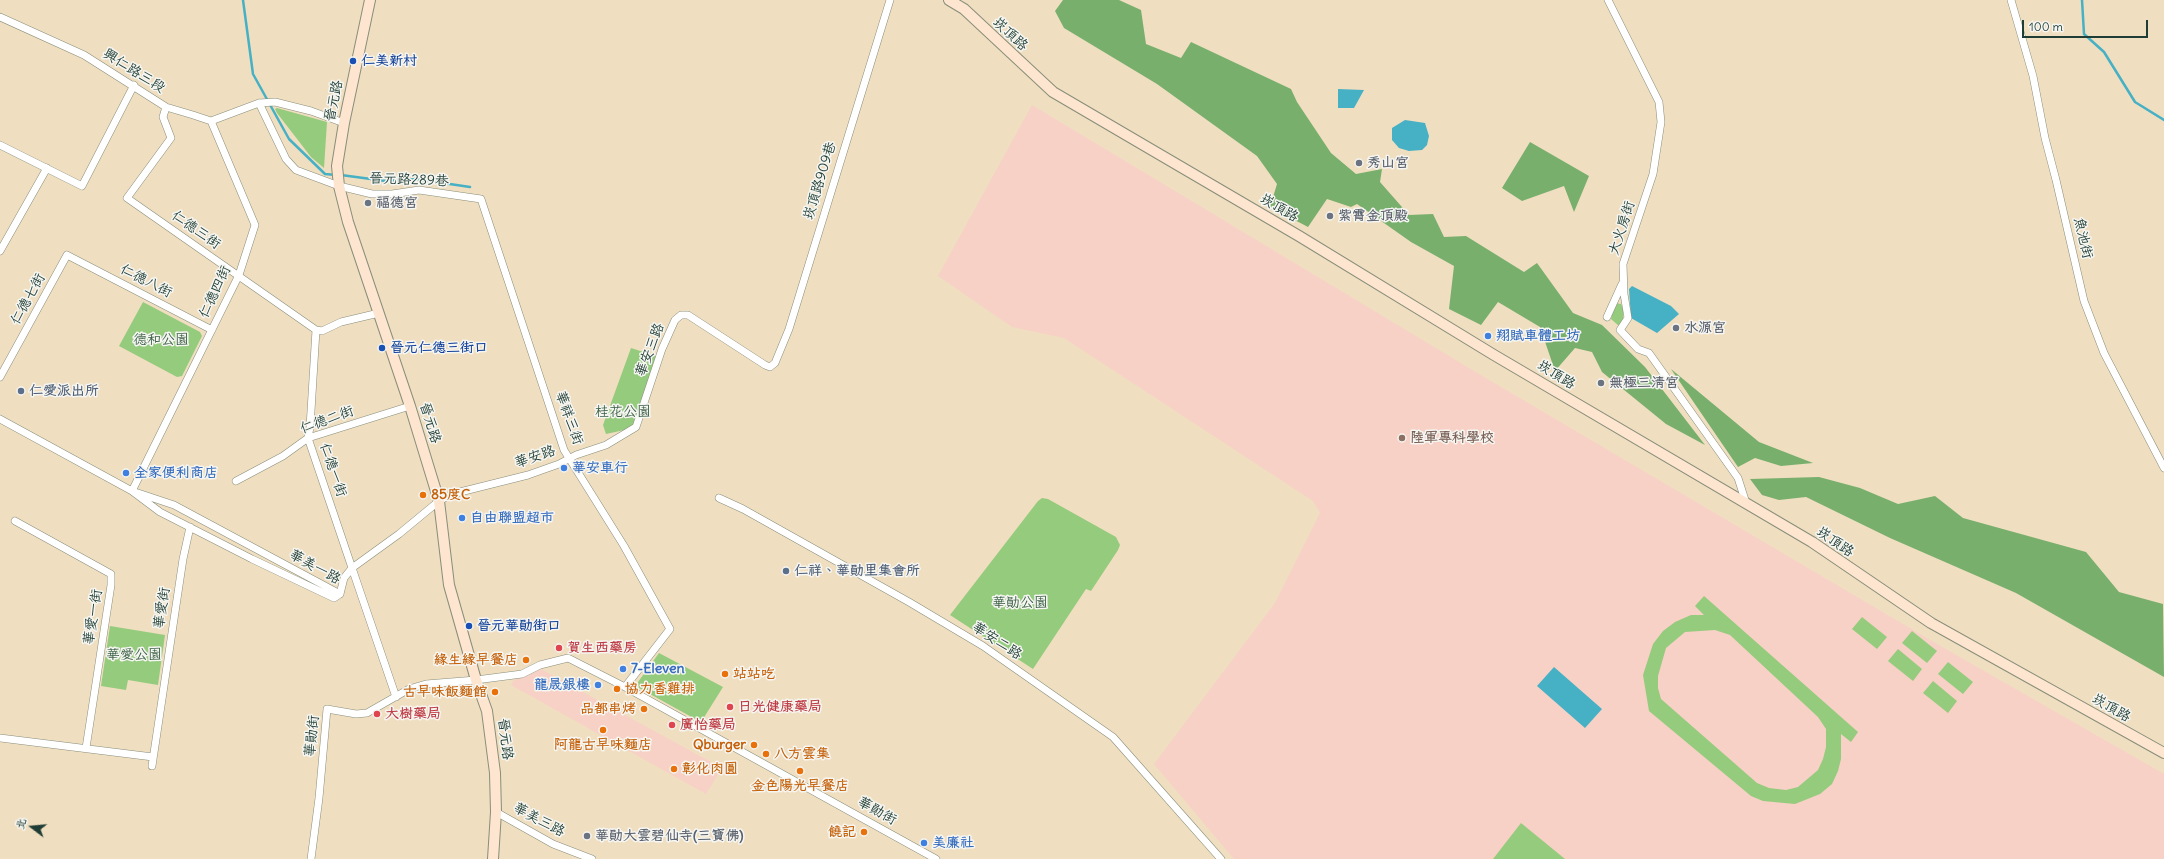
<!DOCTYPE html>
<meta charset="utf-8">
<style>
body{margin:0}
#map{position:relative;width:2164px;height:859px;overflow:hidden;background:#f0dec0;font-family:Delius,"LXGW WenKai TC",sans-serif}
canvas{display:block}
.north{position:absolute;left:12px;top:807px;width:40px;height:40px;-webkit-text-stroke:3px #f6f6f2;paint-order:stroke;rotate:286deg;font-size:11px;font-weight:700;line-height:16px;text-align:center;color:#1f3d34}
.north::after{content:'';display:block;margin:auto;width:14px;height:18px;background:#1f3d34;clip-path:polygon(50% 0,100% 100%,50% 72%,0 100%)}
.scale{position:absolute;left:2022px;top:20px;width:126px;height:18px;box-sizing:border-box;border:2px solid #1f3d34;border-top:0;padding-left:5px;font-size:12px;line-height:14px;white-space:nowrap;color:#1f3d34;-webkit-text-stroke:3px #f6f6f2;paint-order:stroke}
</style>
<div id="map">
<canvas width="2164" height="859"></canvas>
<div class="north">北</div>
<div class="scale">100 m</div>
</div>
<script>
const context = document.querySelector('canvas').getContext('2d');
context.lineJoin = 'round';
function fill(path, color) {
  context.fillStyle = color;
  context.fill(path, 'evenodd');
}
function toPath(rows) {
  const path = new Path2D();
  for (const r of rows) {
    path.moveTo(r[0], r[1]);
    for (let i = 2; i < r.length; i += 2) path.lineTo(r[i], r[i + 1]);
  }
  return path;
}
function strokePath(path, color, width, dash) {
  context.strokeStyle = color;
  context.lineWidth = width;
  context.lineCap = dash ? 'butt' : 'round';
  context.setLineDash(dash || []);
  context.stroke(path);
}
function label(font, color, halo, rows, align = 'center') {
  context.font = font + ' Delius,"LXGW WenKai TC",sans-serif';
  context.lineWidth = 3;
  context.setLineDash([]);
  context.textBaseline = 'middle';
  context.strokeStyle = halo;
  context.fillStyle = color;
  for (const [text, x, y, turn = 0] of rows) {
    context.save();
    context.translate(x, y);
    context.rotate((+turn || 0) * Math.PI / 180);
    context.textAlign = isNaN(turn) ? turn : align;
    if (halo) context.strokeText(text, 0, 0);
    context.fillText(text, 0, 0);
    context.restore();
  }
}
fill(toPath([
 [1032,105,1479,374,1930,640,2164,774,2164,859,1234,859,1154,764,1275,603,1320,513,1313,501,1064,338,1012,327,938,276],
 [539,668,722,768,706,794,511,685,517,675]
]), '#f7d1c6');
fill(toPath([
 [277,108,327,122,324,168,311,157,277,113,275,109],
 [143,302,200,332,202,336,182,376,177,377,119,346],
 [1615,303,1621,304,1623,309,1623,322,1619,326,1611,319],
 [631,348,659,357,635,422,629,429,606,434,603,425],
 [1042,498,1048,499,1116,537,1120,545,1118,550,1091,591,1086,589,1033,669,950,615,1038,501],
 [1704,596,1858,732,1851,742,1841,734,1841,759,1838,771,1832,784,1820,794,1795,804,1763,801,1751,796,1649,711,1643,675,1653,644,1663,631,1675,622,1691,615,1704,615,1695,606],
 [1715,630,1730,635,1818,717,1826,729,1826,747,1823,759,1818,770,1798,787,1786,790,1769,788,1757,783,1661,699,1658,688,1658,676,1666,648,1685,632],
 [1862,617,1887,637,1877,649,1852,629],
 [110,626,165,635,158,685,128,680,126,690,101,686],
 [1912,631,1937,651,1927,663,1902,643],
 [1898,649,1922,669,1913,681,1888,661],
 [659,653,723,687,703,719,697,720,639,688,638,682],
 [1948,662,1973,682,1963,694,1938,674],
 [1933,681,1957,701,1948,713,1923,693],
 [1521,823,1565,859,1493,859]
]), '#95cb7d');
fill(toPath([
 [1063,0,1119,0,1141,10,1146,44,1181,58,1191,42,1291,89,1297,102,1331,153,1356,174,1382,169,1380,182,1409,215,1433,214,1444,237,1466,236,1524,272,1537,263,1573,313,1602,325,1645,367,1705,445,1666,424,1602,372,1592,352,1575,348,1555,371,1540,327,1498,302,1481,325,1449,309,1454,266,1411,242,1357,204,1351,207,1327,199,1308,227,1270,207,1277,184,1257,156,1157,84,1064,28,1055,11],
 [1530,142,1589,176,1574,212,1564,186,1522,201,1502,188],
 [1671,369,1759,442,1813,463,1781,466,1755,458,1738,467],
 [1819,477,1860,488,1898,504,1935,496,1963,518,2086,552,2119,592,2163,604,2164,677,2016,593,1890,538,1806,497,1779,500,1762,495,1750,479]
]), '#78af6c');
fill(toPath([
 [1338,89,1364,90,1354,108,1338,108],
 [1405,120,1425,123,1429,136,1427,145,1422,150,1409,151,1399,148,1392,140,1392,128],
 [1632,286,1671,306,1679,314,1657,333,1631,318,1629,289],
 [1554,667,1602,709,1585,728,1537,686]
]), '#46b0c4');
strokePath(toPath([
 [243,0,253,74,289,139,325,174,336,175],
 [2082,0,2084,34,2104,52,2135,102,2164,120],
 [341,175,386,181,416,179,470,187]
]), '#46b0c4', 2.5);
const street = toPath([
 [1608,0,1659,102,1661,122,1653,174,1623,264,1624,294,1628,318,1620,330,1638,349,1649,353,1738,478,1746,503],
 [2011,0,2033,76,2045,138,2056,180,2084,301,2104,353,2164,468],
 [0,17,84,55,166,107,193,115,211,121,259,103,275,102,311,111,344,123],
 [259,103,286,159,296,170,339,186,372,194,392,194,419,190,481,199,564,450,624,546,670,629,625,687],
 [166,107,163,117,171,138,127,198,316,330,322,331,341,322,379,313],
 [0,145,82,186,134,85],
 [0,251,47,168],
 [1607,317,1622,284],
 [316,330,310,427,308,438,352,568,344,578,340,594],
 [0,377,67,255,212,330],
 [0,419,132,491,239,275,255,225,211,121],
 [236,481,283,456,308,438,410,406],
 [132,491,174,505,340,594,334,598,252,559,160,512,132,491],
 [719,498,743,509,909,602,983,646,1113,737,1221,859],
 [15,521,111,574,111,585,86,748],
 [396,697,352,568,399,534,439,501,452,494,528,475,559,464,576,455,606,445,636,427,662,349,675,320,681,315,688,315,765,365,770,367,775,363,789,329,890,0],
 [0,738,153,757],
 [152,766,183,559,190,527],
 [496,812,553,844,592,859],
 [311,859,319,798,327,709,356,714,367,713,409,689,426,684,476,680,522,674,540,665,568,658,625,687,936,859]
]);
const secondary = toPath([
 [370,0,344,123,337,166,339,186,348,222,410,406,439,501,449,585,476,680,487,711,495,773,496,812,493,859],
 [949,0,964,9,1053,92,1299,236,1494,355,1812,542,1931,623,2164,753]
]);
strokePath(street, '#888e7a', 8);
strokePath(secondary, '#888e7a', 12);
strokePath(street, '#fff', 7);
strokePath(secondary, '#fde5d0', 10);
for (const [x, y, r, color] of [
 [353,61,4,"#1a4fb4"],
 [1359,163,4,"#6b7280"],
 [368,203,4,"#6b7280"],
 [1330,216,4,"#6b7280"],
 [1676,328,4,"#6b7280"],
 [1488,336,4,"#3f7fe0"],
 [382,348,4,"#1a4fb4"],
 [1601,383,4,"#6b7280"],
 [21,391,4,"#5c6f8a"],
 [1402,438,4,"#8d6e63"],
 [564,468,4,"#3f7fe0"],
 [126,473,4,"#3f7fe0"],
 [423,495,4,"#e8710a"],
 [462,518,4,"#3f7fe0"],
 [786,571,4,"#5c6f8a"],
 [469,626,4,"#1a4fb4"],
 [559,648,4,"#e0444e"],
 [526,660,4,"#e8710a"],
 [623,669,4,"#3f7fe0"],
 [725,674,4,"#e8710a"],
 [598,685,4,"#3f7fe0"],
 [617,689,4,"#e8710a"],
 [495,692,4,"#e8710a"],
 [730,707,4,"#e0444e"],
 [644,709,4,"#e8710a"],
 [377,714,4,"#e0444e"],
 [672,725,4,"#e0444e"],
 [603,730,4,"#e8710a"],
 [754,745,4,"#e8710a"],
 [766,754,4,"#e8710a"],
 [674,769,4,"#e8710a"],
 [800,771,4,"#e8710a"],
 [864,832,4,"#e8710a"],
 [587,836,4,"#6b7280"],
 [924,843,4,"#3f7fe0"]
]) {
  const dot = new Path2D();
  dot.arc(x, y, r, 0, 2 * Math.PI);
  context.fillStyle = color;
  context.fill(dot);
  strokePath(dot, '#f6f6f2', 1.5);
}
label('14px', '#1f3d34', '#f6f6f2', [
 ["崁頂路",1010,34,42],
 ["興仁路三段",134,71,32],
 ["晉元路",334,101,-78],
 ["晉元路289巷",409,180,2],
 ["崁頂路909巷",820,181,-73],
 ["崁頂路",1279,208,30],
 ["大火房街",1622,228,-72],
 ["仁德三街",196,230,35],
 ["魚池街",2083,238,77],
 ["仁德八街",146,281,27],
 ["仁德四街",215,292,-65],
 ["仁德七街",28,299,-61],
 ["華安三路",650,350,-69],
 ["崁頂路",1556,375,31],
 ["華祥三街",569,418,70],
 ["仁德二街",327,420,-20],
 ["晉元路",430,423,73],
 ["華安路",535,457,-19],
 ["仁德一街",333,470,71],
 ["崁頂路",1835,542,34],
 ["華美一路",315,567,29],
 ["華愛街",162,608,-81],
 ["華愛一街",93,617,-81],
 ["華安二路",997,641,33],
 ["崁頂路",2111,708,29],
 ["華勛街",312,736,-84],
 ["晉元路",505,739,83],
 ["華勛街",877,811,29],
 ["華美三路",539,820,28]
]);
label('bold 14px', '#164399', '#f6f6f2', [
 ["仁美新村",361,61],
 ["晉元仁德三街口",390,348],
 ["晉元華勛街口",477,626]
], 'left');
label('bold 14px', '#5b616d', '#f6f6f2', [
 ["秀山宮",1367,163],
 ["福德宮",376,203],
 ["紫霄金頂殿",1338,216],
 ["水源宮",1684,328],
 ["無極三清宮",1609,383],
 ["華勛大雲碧仙寺(三寶佛)",595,836]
], 'left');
label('bold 14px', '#366cbe', '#f6f6f2', [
 ["翔賦車體工坊",1496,336],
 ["華安車行",572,468],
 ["全家便利商店",134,473],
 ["自由聯盟超市",470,518],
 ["7-Eleven",631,669],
 ["龍晟銀樓",590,685,"right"],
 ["美廉社",932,843]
], 'left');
label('14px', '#3c6046', '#f6f6f2', [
 ["德和公園",161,340],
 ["桂花公園",623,412],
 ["華勛公園",1020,603],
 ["華愛公園",134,655]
]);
label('bold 14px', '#4e5e75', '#f6f6f2', [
 ["仁愛派出所",29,391],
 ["仁祥、華勛里集會所",794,571]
], 'left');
label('bold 14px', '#785e54', '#f6f6f2', [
 ["陸軍專科學校",1410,438]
], 'left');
label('bold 14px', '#c56008', '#f6f6f2', [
 ["85度C",431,495],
 ["緣生緣早餐店",518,660,"right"],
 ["站站吃",733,674],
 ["協力香雞排",625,689],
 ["古早味飯麵館",487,692,"right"],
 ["品都串烤",636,709,"right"],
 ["阿龍古早味麵店",603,745,"center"],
 ["Qburger",746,745,"right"],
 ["八方雲集",774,754],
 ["彰化肉圓",682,769],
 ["金色陽光早餐店",800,786,"center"],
 ["饒記",856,832,"right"]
], 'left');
label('bold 14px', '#be3a42', '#f6f6f2', [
 ["賀生西藥房",567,648],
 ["日光健康藥局",738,707],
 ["大樹藥局",385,714],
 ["廣怡藥局",680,725]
], 'left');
</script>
